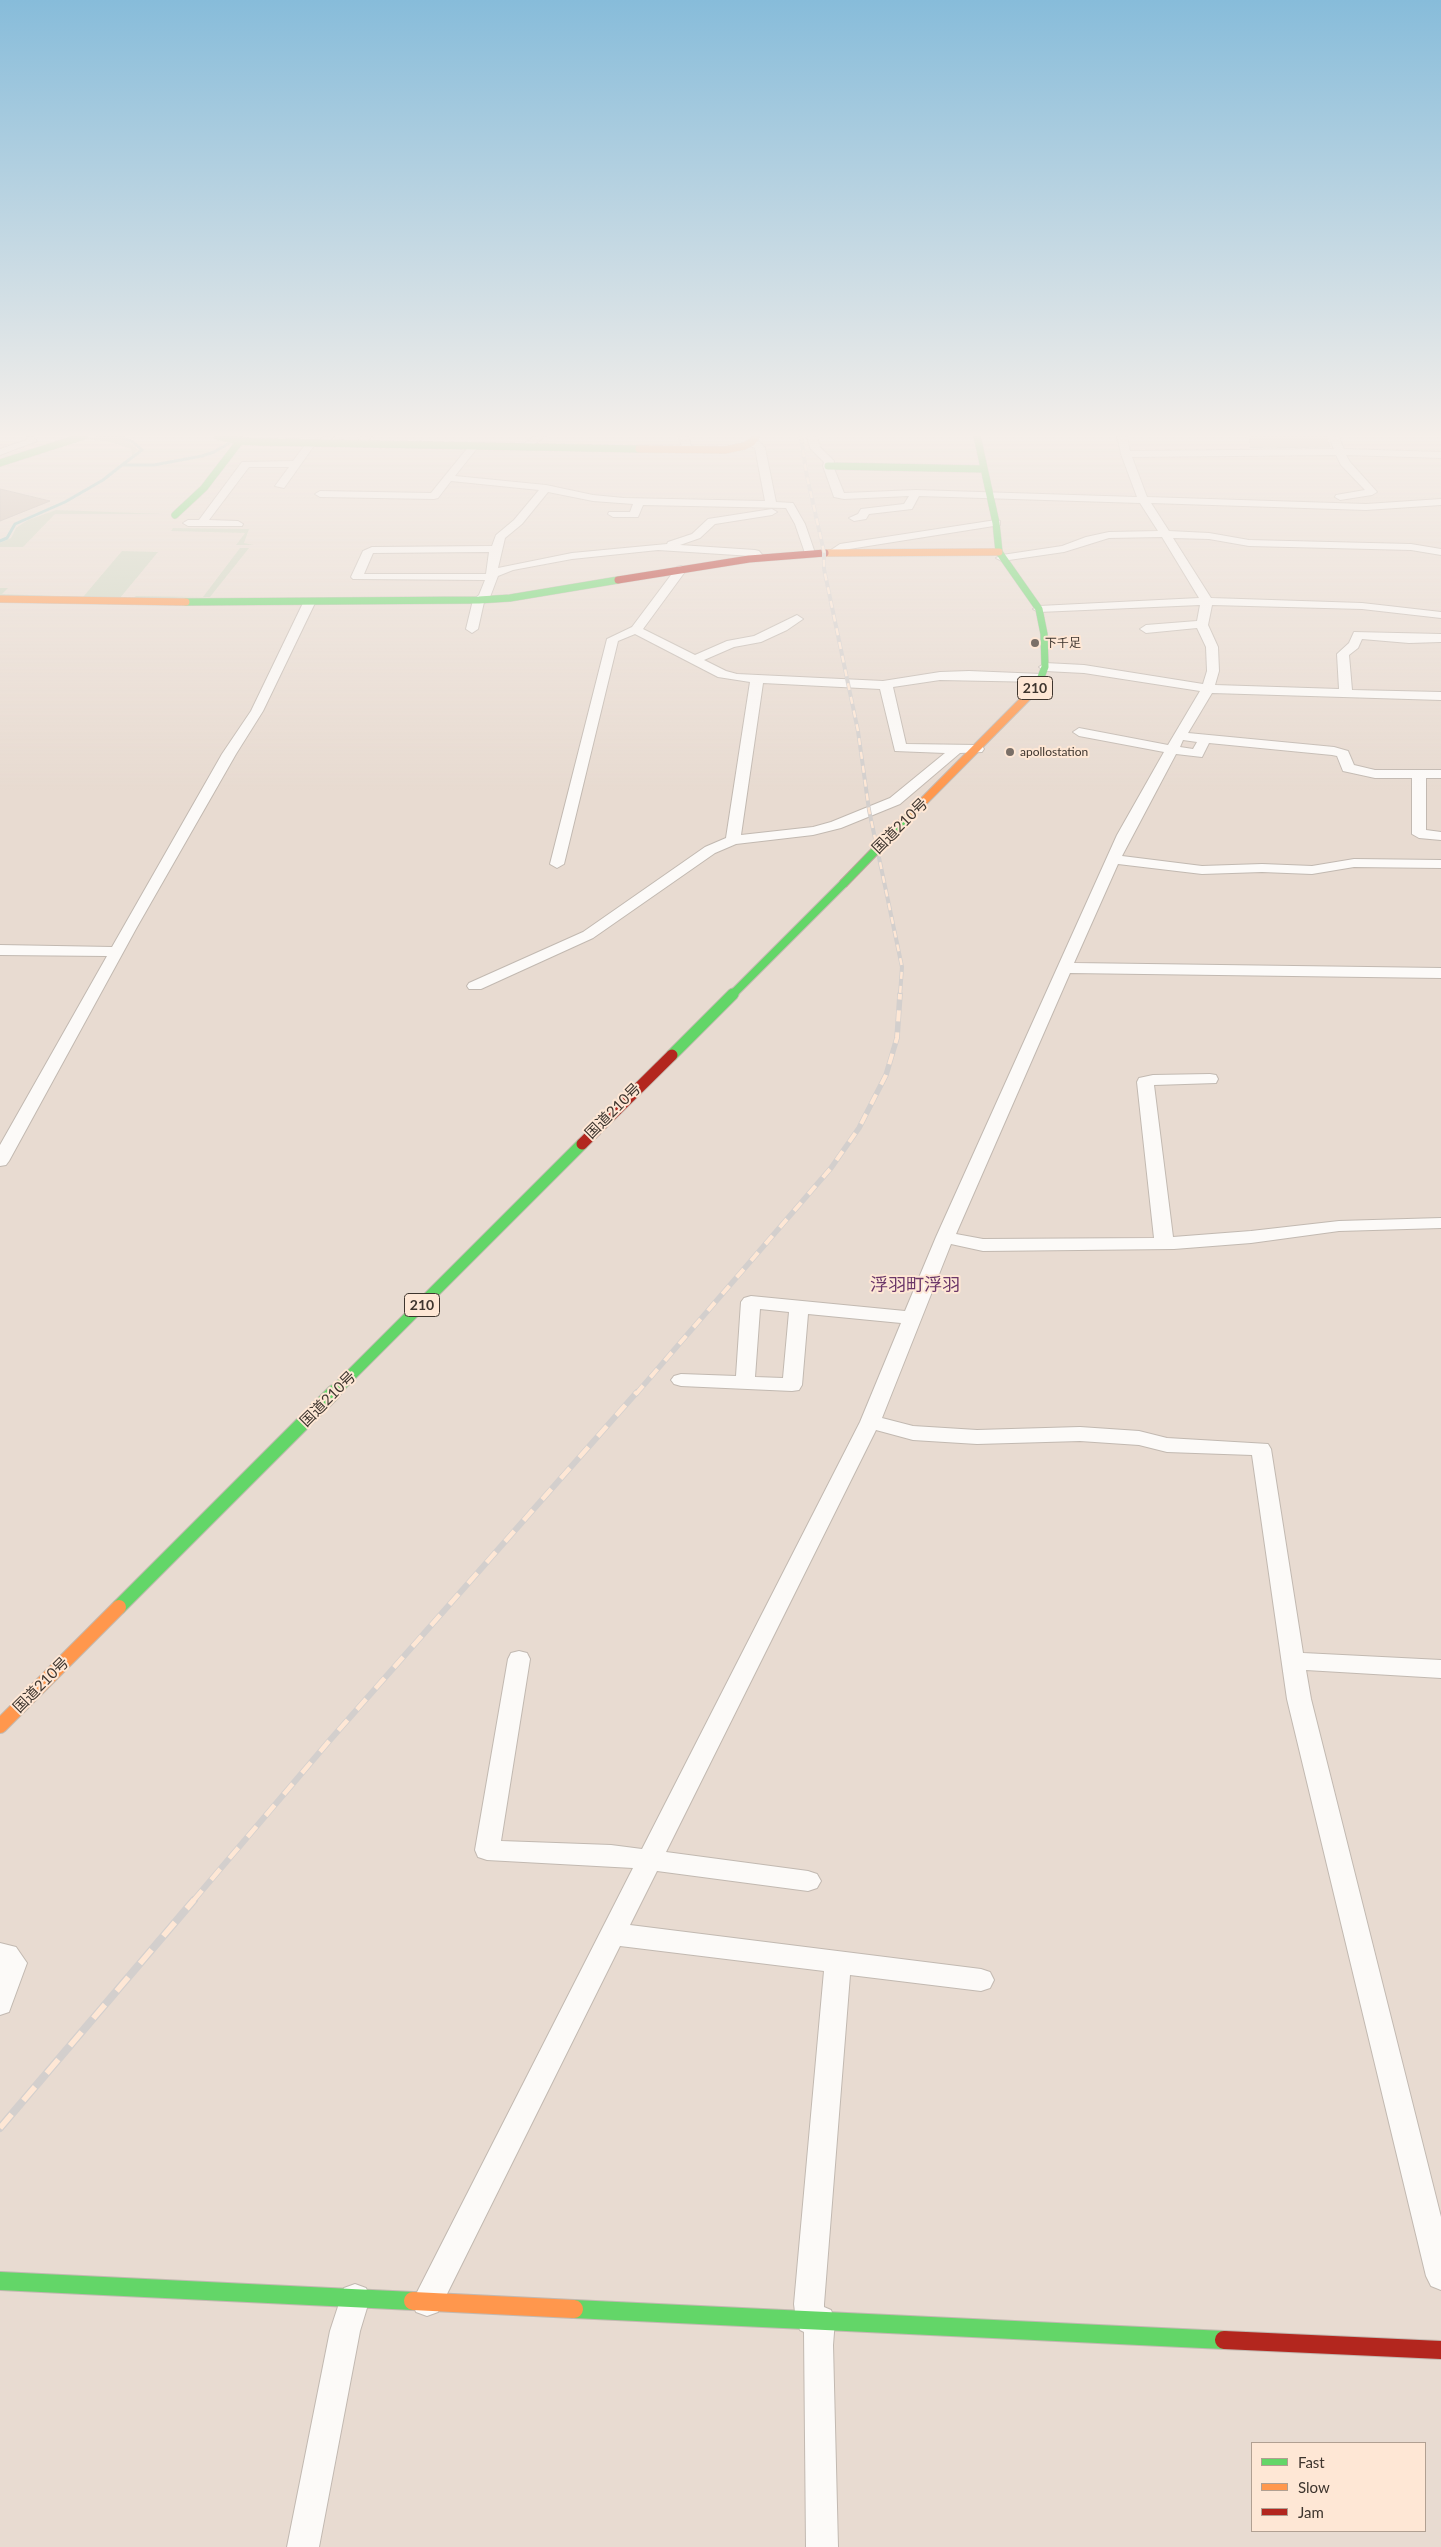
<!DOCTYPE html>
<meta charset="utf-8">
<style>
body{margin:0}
#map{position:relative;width:1441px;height:2547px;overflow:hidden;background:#e8dbd1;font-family:Lato,sans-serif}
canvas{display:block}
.legend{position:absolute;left:1251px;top:2442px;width:175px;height:90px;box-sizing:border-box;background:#fee7d5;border:1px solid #b1a092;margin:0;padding:6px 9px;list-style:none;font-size:15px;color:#3e352e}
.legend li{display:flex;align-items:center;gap:10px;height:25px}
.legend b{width:25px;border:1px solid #b1a092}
</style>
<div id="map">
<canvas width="1441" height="2547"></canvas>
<ul class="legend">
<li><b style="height:6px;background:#63d668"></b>Fast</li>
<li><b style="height:6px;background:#ff974d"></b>Slow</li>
<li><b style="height:6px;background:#b3261e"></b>Jam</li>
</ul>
</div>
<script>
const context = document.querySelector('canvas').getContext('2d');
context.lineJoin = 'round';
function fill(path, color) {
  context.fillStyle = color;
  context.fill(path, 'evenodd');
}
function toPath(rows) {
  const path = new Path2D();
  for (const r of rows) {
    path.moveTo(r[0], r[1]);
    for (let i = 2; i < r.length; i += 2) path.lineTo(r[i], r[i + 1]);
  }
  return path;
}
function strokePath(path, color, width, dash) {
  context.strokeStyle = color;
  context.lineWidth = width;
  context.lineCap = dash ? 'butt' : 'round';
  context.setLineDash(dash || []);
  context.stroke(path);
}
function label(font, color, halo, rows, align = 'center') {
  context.font = font + ' Lato,"Noto Sans JP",sans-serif';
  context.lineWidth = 4;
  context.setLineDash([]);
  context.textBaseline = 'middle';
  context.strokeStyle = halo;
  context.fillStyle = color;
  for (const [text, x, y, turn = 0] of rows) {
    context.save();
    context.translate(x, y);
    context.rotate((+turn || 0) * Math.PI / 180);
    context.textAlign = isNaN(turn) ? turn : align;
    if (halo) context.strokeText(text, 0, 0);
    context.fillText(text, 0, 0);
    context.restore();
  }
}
fill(toPath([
 [99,436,115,436,125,439,138,450,132,456,131,449,111,442,87,439],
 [56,510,165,514,55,514,23,547,0,547,0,543,11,538,16,528,28,520],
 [173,528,249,529,244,543,254,545,236,545,245,533,171,531],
 [240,548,249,548,210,597,132,599,136,596,203,597],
 [122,551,158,552,120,598,0,596,0,588,8,588,2,594,83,597]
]), '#cbd4bf');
strokePath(toPath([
 [119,436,133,442,142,450,122,465],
 [0,541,7,538,15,524,65,502,103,480,122,465,154,465,202,456,214,452,241,436]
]), '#95c8c6', 3);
const building = toPath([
 [1250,436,1326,436,1330,447,1250,448,1250,436],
 [0,489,50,501,0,521,0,489]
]);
fill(building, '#cdbeb2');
strokePath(building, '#bcb2aa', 1);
const street = toPath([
 [324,436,334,436,325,445,319,445,317,443,324,436],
 [362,436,372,436,364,446,358,446,356,444,362,436],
 [535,436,546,436,529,448,523,448,523,444,535,436],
 [678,436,688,436,692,449,690,451,684,451,678,436],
 [807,436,817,436,820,447,834,461,833,466,844,493,916,490,1137,497,1121,454,1117,436,1127,436,1130,451,1334,449,1328,436,1338,436,1344,449,1441,452,1441,458,1346,455,1350,462,1377,492,1372,495,1340,500,1335,497,1336,495,1365,490,1341,465,1336,455,1132,457,1147,497,1366,504,1441,499,1441,505,1366,510,1151,503,1169,531,1209,533,1249,540,1411,544,1441,549,1441,555,1411,550,1249,546,1209,539,1173,538,1211,598,1362,603,1441,612,1441,618,1362,609,1212,605,1208,625,1218,647,1219,671,1215,685,1339,689,1337,654,1349,643,1354,632,1441,634,1441,642,1409,643,1362,639,1358,648,1349,655,1352,690,1441,692,1441,700,1212,693,1188,733,1334,747,1348,751,1354,765,1375,770,1441,770,1441,778,1426,778,1426,830,1441,832,1441,840,1419,838,1412,834,1412,778,1375,778,1343,771,1337,756,1332,755,1209,743,1202,757,1176,754,1122,856,1202,866,1262,864,1312,866,1354,859,1441,860,1441,868,1354,867,1312,874,1262,872,1202,874,1118,864,1074,963,1441,968,1441,978,1070,973,956,1234,983,1239,1154,1238,1137,1082,1139,1078,1153,1075,1210,1074,1216,1075,1218,1079,1216,1083,1154,1085,1173,1237,1251,1231,1339,1221,1441,1218,1441,1228,1339,1231,1251,1243,1174,1249,983,1251,951,1244,882,1418,913,1426,977,1430,1080,1427,1139,1431,1167,1438,1268,1444,1271,1449,1303,1653,1441,1660,1441,1678,1306,1670,1311,1699,1441,2217,1441,2290,1431,2286,1426,2276,1287,1699,1252,1455,1167,1452,1139,1445,1080,1441,977,1444,913,1440,876,1430,666,1852,808,1871,817,1874,821,1881,817,1888,808,1891,657,1871,630,1925,981,1969,990,1972,994,1980,990,1988,981,1991,850,1975,824,2304,824,2307,831,2310,835,2320,833,2345,838,2547,806,2547,804,2332,800,2330,796,2320,794,2304,824,1971,620,1946,438,2312,427,2316,416,2312,412,2302,633,1868,487,1860,478,1857,475,1850,508,1659,511,1653,519,1651,527,1653,530,1659,501,1841,611,1845,642,1849,860,1422,901,1323,808,1314,802,1385,799,1390,792,1391,681,1386,674,1384,671,1380,674,1376,681,1374,736,1376,741,1302,744,1298,751,1296,905,1311,936,1237,1117,835,1164,752,1079,736,1073,732,1079,728,1168,745,1200,691,1084,673,1045,671,1039,667,1045,663,1084,665,1203,684,1207,671,1206,647,1197,628,1146,633,1140,629,1146,625,1197,621,1200,605,1039,612,1033,609,1039,606,1199,598,1162,537,1109,538,1064,552,1002,561,996,558,1002,555,1062,546,1086,537,1109,532,1158,531,1140,503,919,496,912,509,869,514,866,519,854,521,849,518,858,514,861,509,904,504,909,496,844,499,834,497,823,466,824,462,810,448,807,436],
 [1183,740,1197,742,1193,749,1180,747,1183,740],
 [760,1309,789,1312,783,1378,755,1377,760,1309],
 [27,437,33,437,37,441,0,455,0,449,26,440,27,437],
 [749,440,760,442,765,448,776,502,793,503,805,524,815,553,814,555,806,555,805,553,795,524,786,508,643,505,638,517,613,517,608,514,609,512,630,512,633,504,593,501,548,492,522,524,505,538,498,568,572,553,667,544,668,542,692,534,708,519,772,509,777,512,772,515,715,524,700,538,680,545,755,550,759,551,765,558,759,561,752,556,658,550,572,559,513,570,498,576,490,597,484,602,478,629,472,633,466,629,473,600,479,595,485,580,353,579,351,577,363,551,372,547,492,546,496,535,514,520,539,490,451,481,438,498,434,499,320,497,315,494,320,491,431,493,470,445,473,444,478,447,455,476,546,485,593,495,624,498,765,501,755,448,744,443,749,440],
 [489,552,486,574,364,574,373,553,489,552],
 [308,441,316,443,284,488,275,486,289,467,249,467,209,520,238,521,243,524,242,526,188,526,183,523,188,520,199,520,242,462,293,461,308,441],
 [996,520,1000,521,1000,525,843,550,833,555,828,552,840,544,996,520],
 [681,566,687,569,643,629,695,655,727,641,754,636,793,617,797,615,803,619,787,630,761,642,734,647,704,660,726,671,737,674,883,681,940,672,969,671,1042,674,1048,678,1042,682,940,680,893,687,906,744,977,745,982,746,984,749,982,752,960,753,900,804,841,828,813,835,736,844,715,853,593,938,481,989,469,989,467,986,469,983,583,932,705,847,726,838,750,682,718,677,635,634,618,641,564,864,557,868,550,864,607,639,632,627,677,567,681,566],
 [763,683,880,689,895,751,945,753,890,798,831,822,813,827,741,835,763,683],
 [309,600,315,603,263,711,236,754,137,927,9,1161,6,1165,0,1166,0,1145,107,956,0,955,0,945,112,947,222,754,251,711,303,603,309,600],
 [0,1943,16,1947,27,1963,9,2012,0,2015,0,1943],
 [355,2284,366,2288,370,2298,360,2331,319,2547,287,2547,330,2331,344,2288,355,2284]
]);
const fastFar4 = toPath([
 [218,436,240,441,261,442,639,449],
 [977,436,996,523,999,552,1039,609,1044,634,1045,667,1039,682],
 [0,463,84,436],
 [828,466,984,469],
 [175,515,204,488,240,441],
 [186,602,479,600,510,598,618,580]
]);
const fastFar3 = toPath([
 [1028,696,1040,681],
 [732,995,843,884]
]);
const fastFar2 = toPath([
 [672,1055,733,994],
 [332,1394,582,1144]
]);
const fastFar1 = toPath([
 [119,1607,334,1392]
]);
const fast = toPath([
 [0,2281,413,2301],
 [574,2309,1224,2340]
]);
const slowFar3 = toPath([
 [639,449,725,450,744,446,752,442,756,436],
 [825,553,999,552],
 [0,599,186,602]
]);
const slowFar2 = toPath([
 [908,817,1028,696]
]);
const slowFar1 = toPath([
 [0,1726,119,1607]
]);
const slow = toPath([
 [413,2301,574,2309]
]);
const jamFar2 = toPath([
 [618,580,749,559,825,553]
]);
const jamFar1 = toPath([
 [582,1144,672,1055]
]);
const jam = toPath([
 [1224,2340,1441,2350]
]);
strokePath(street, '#c2b9b1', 2);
strokePath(fastFar4, '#c2b9b1', 8);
strokePath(fastFar3, '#c2b9b1', 10);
strokePath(fastFar2, '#c2b9b1', 13);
strokePath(fastFar1, '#c2b9b1', 16);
strokePath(fast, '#c2b9b1', 20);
strokePath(slowFar3, '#c2b9b1', 8);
strokePath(slowFar2, '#c2b9b1', 10);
strokePath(slowFar1, '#c2b9b1', 16);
strokePath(slow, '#c2b9b1', 20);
strokePath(jamFar2, '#c2b9b1', 8);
strokePath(jamFar1, '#c2b9b1', 13);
strokePath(jam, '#c2b9b1', 20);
fill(street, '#fcfaf8');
strokePath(fastFar4, '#63d668', 7);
strokePath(fastFar3, '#63d668', 8);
strokePath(fastFar2, '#63d668', 11);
strokePath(fastFar1, '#63d668', 14);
strokePath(fast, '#63d668', 18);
strokePath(slowFar3, '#ff974d', 7);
strokePath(slowFar2, '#ff974d', 8);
strokePath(slowFar1, '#ff974d', 14);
strokePath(slow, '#ff974d', 18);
strokePath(jamFar2, '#b3261e', 7);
strokePath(jamFar1, '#b3261e', 11);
strokePath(jam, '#b3261e', 18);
const railFar3 = toPath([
 [801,436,806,472,824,552,824,569,858,731,869,810,902,967,900,995]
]);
const railFar2 = toPath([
 [636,1394,831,1168,859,1128,886,1075,897,1038,900,994]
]);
const railFar1 = toPath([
 [193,1901,330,1740,637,1392]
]);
const rail = toPath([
 [0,2128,194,1900]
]);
strokePath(railFar3, '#d3cfcd', 4);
strokePath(railFar2, '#d3cfcd', 5.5);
strokePath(railFar1, '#d3cfcd', 6);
strokePath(rail, '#d3cfcd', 8);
strokePath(railFar3, '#fee7d5', 2.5, [7]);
strokePath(railFar2, '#fee7d5', 4, [11]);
strokePath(railFar1, '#fee7d5', 4.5, [14]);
strokePath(rail, '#fee7d5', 5.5, [18]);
const fastBridge = toPath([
 [843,884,908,817]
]);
strokePath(fastBridge, '#bba69c', 10, []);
strokePath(fastBridge, '#63d668', 8);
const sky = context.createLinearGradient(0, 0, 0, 792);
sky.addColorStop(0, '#87bcda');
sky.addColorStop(0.55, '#f5efea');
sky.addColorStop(1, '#f5efea00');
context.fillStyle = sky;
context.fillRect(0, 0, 1441, 792);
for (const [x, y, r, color] of [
 [1035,643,5,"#7a6f67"],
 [1010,752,5,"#7a6f67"]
]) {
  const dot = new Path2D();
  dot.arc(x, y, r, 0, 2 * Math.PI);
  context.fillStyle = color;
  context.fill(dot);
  strokePath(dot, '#fee7d5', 2);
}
label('12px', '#3e352e', '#fee7d5', [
 ["下千足",1045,643],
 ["apollostation",1020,752]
], 'left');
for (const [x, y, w] of [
 [1035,688,35],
 [422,1305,35]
]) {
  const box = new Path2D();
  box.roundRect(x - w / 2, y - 11.5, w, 23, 4);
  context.fillStyle = '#fee7d5';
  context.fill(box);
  strokePath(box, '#3e352e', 1);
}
label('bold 14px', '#3e352e', null, [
 ["210",1035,688],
 ["210",422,1305]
]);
label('15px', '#3e352e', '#fee7d5', [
 ["国道210号",900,826,-45],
 ["国道210号",613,1111,-45],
 ["国道210号",328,1399,-45],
 ["国道210号",41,1685,-45]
]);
label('18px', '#6b3769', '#fee7d5', [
 ["浮羽町浮羽",915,1285]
]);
</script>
